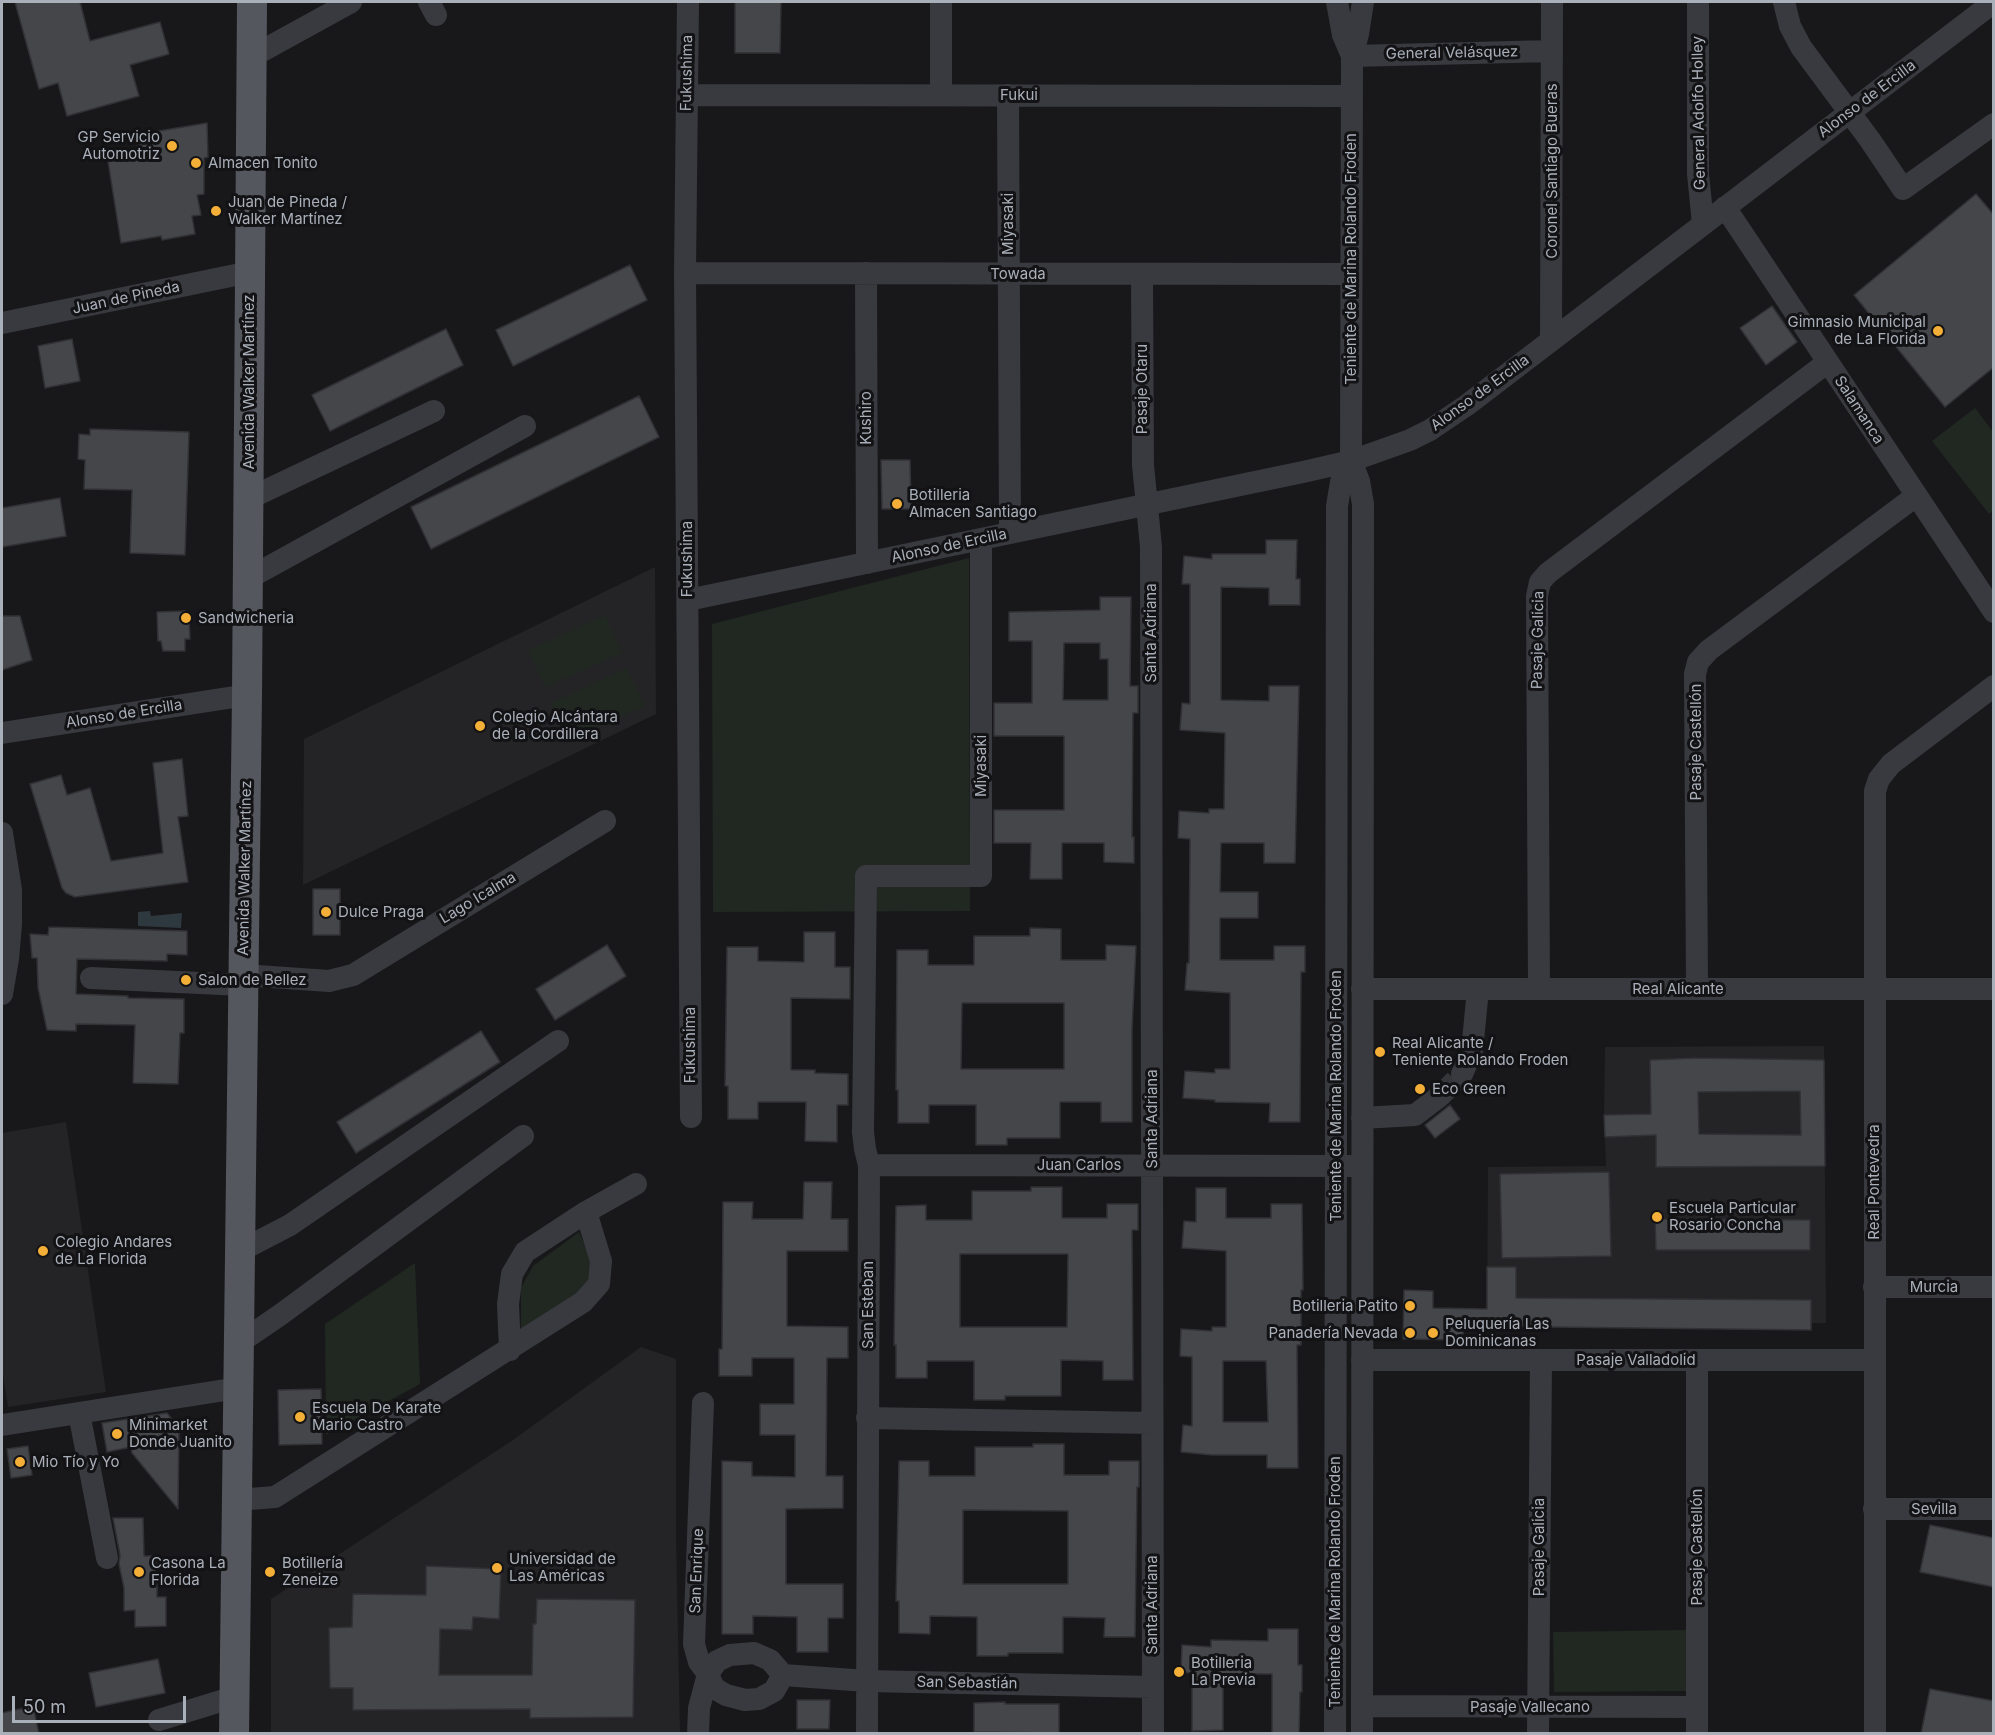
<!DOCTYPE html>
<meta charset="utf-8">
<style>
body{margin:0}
#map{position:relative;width:1995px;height:1735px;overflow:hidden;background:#18181a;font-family:Inter,sans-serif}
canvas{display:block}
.frame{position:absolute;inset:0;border:3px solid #aab0ba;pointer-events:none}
.scale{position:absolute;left:12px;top:1696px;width:174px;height:27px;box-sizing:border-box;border:3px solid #aab0ba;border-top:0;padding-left:8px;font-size:18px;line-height:21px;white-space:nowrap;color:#aab0ba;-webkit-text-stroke:4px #131315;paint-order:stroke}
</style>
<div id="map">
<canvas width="1995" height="1735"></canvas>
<div class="frame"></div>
<div class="scale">50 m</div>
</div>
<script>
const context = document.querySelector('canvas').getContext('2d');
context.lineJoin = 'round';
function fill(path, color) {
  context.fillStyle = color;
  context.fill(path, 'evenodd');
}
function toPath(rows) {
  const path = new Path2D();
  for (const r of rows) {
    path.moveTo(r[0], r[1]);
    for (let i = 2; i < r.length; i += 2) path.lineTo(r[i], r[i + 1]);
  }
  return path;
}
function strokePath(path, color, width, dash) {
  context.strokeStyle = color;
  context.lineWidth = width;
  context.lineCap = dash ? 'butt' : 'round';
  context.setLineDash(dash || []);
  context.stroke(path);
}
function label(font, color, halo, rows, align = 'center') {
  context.font = font + ' Inter,sans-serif';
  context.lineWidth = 6;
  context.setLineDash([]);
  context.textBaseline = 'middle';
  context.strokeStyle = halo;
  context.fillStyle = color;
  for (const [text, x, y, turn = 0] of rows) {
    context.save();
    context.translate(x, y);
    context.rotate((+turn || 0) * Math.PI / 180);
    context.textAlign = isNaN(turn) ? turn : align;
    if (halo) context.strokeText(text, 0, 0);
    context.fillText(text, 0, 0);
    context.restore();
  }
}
fill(toPath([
 [655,567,656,714,303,885,304,739],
 [1824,1046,1826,1323,1487,1327,1488,1167,1606,1166,1604,1115,1605,1047],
 [66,1122,106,1392,8,1407,2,1369,2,1133],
 [641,1347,676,1359,676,1537,680,1733,271,1733,271,1599,513,1440]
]), '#242427');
fill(toPath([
 [1975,408,1993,432,1993,511,1989,514,1932,441],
 [969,558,970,911,713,912,712,624],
 [605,615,622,653,545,687,528,650],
 [627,668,645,706,568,740,551,703],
 [579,1232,594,1267,587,1288,521,1332,521,1288,533,1266],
 [415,1263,420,1384,326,1435,325,1324],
 [1686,1630,1686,1691,1554,1692,1553,1632]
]), '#202821');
fill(toPath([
 [150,911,151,916,182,913,181,928,138,926,138,912]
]), '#2e383f');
const building = toPath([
 [15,2,80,2,90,41,160,22,169,54,130,65,139,96,67,116,58,83,39,89,15,2],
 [735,2,781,2,780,53,735,53,735,2],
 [207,123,208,157,204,158,204,194,197,195,201,215,192,216,195,234,162,240,161,236,121,243,107,155,138,151,135,135,207,123],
 [1976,194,1994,215,1994,367,1945,407,1854,295,1976,194],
 [630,265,647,300,513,366,496,330,630,265],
 [1772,306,1797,342,1766,365,1740,328,1772,306],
 [446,329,463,365,330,431,312,395,446,329],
 [72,339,80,381,45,388,38,346,72,339],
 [639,396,659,437,431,549,411,507,639,396],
 [90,429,189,432,185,555,130,553,132,490,84,489,85,460,78,459,79,434,90,435,90,429],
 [881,460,910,460,911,509,882,509,881,460],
 [60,498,66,536,2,547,2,508,60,498],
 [1266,540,1297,540,1296,579,1300,579,1300,605,1269,605,1269,588,1221,587,1221,700,1269,701,1269,686,1299,686,1295,863,1264,863,1264,843,1221,843,1220,892,1258,892,1258,918,1220,918,1220,960,1274,960,1274,946,1305,946,1305,972,1301,972,1300,1122,1269,1122,1270,1103,1215,1102,1215,1100,1183,1098,1185,1071,1215,1073,1215,1069,1230,1069,1230,993,1185,990,1187,963,1189,963,1190,839,1178,838,1179,811,1209,813,1209,809,1224,809,1225,733,1180,730,1182,703,1190,704,1190,584,1182,584,1184,556,1212,559,1212,554,1266,554,1266,540],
 [1100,597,1131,597,1130,686,1138,686,1138,713,1133,713,1132,837,1134,837,1134,863,1104,862,1104,843,1062,843,1062,879,1030,879,1031,843,994,843,994,810,1064,810,1064,736,994,736,994,703,1032,703,1032,641,1009,641,1009,612,1100,610,1100,597],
 [1064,643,1100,643,1100,659,1108,659,1108,700,1063,700,1064,643],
 [185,611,185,618,189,617,190,639,185,639,185,651,163,651,161,641,158,641,157,612,185,611],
 [2,616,20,616,32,660,2,670,2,616],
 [182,759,188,816,178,817,188,882,75,897,66,893,62,888,30,784,61,775,67,795,90,788,111,861,163,853,153,763,182,759],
 [313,889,340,889,340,935,313,935,313,889],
 [49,927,187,931,187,955,167,954,167,961,77,959,76,994,128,996,128,998,184,999,184,1033,180,1033,178,1084,133,1083,135,1025,76,1024,76,1031,47,1030,38,988,37,958,32,958,30,934,48,935,49,927],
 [1030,928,1061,929,1061,960,1106,960,1106,945,1136,946,1132,1029,1132,1122,1101,1122,1101,1102,1060,1102,1060,1138,1007,1138,1007,1145,976,1145,976,1105,929,1105,929,1123,898,1123,898,1090,896,1090,897,950,928,950,928,965,974,965,974,936,1030,936,1030,928],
 [962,1003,1064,1003,1064,1069,961,1069,962,1003],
 [804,932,835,932,835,967,850,967,850,999,791,998,791,1070,815,1070,815,1073,848,1074,848,1105,837,1105,837,1142,805,1141,806,1102,758,1102,758,1119,728,1119,728,1086,725,1086,727,947,758,947,758,961,804,962,804,932],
 [607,945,626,976,555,1020,536,989,607,945],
 [481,1031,500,1062,356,1153,337,1122,481,1031],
 [1697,1058,1824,1060,1825,1166,1656,1167,1656,1135,1605,1137,1604,1115,1651,1114,1650,1060,1697,1058],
 [1800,1091,1801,1135,1699,1134,1698,1092,1800,1091],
 [1450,1105,1460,1119,1435,1138,1425,1125,1450,1105],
 [1609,1172,1611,1256,1502,1258,1500,1174,1609,1172],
 [804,1182,832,1182,831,1219,848,1219,848,1251,787,1251,787,1326,848,1327,848,1358,827,1358,826,1476,843,1476,843,1508,786,1509,786,1584,843,1584,843,1618,828,1618,828,1652,797,1652,797,1617,753,1616,753,1634,722,1634,722,1461,752,1462,752,1476,795,1477,795,1435,760,1435,760,1404,794,1404,794,1358,752,1358,752,1376,719,1376,719,1349,722,1349,723,1202,753,1202,752,1219,803,1219,804,1182],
 [1031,1187,1062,1187,1062,1218,1107,1218,1107,1204,1138,1204,1138,1230,1132,1230,1133,1380,1103,1380,1103,1361,1061,1360,1061,1396,1005,1396,1005,1400,974,1400,974,1361,927,1361,927,1378,896,1378,896,1345,894,1345,896,1206,926,1205,926,1220,972,1220,972,1191,1031,1191,1031,1187],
 [960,1254,1068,1254,1067,1327,960,1327,960,1254],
 [1196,1188,1226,1188,1226,1218,1271,1218,1271,1204,1302,1204,1303,1290,1301,1290,1301,1345,1297,1345,1298,1468,1267,1468,1267,1455,1212,1455,1181,1452,1183,1425,1192,1426,1192,1357,1180,1356,1181,1329,1212,1331,1212,1327,1226,1327,1226,1251,1182,1248,1184,1221,1196,1222,1196,1188],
 [1223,1361,1266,1361,1268,1422,1223,1422,1223,1361],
 [1655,1219,1810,1220,1810,1250,1656,1250,1655,1219],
 [1487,1267,1516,1267,1516,1298,1811,1300,1811,1330,1463,1326,1463,1340,1403,1339,1404,1290,1433,1291,1433,1308,1487,1309,1487,1267],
 [321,1389,322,1444,279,1445,278,1390,321,1389],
 [167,1413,179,1429,178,1509,132,1453,131,1447,107,1452,102,1423,167,1413],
 [1033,1444,1064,1444,1064,1475,1109,1475,1109,1461,1139,1461,1139,1487,1137,1487,1135,1637,1104,1637,1105,1618,1063,1617,1063,1653,1008,1653,1008,1656,977,1656,977,1617,930,1616,930,1634,899,1633,899,1601,896,1601,899,1461,929,1461,929,1476,975,1476,975,1447,1033,1447,1033,1444],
 [963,1510,1068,1511,1068,1584,963,1584,963,1510],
 [28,1446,32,1475,11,1478,7,1449,28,1446],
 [113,1518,143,1518,144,1556,157,1556,157,1597,166,1597,166,1626,135,1627,135,1610,124,1611,124,1588,119,1564,120,1555,113,1518],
 [1930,1525,1994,1538,1994,1587,1920,1572,1930,1525],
 [426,1566,501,1569,499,1619,473,1617,472,1630,440,1629,439,1675,532,1675,533,1624,536,1624,537,1599,635,1600,633,1717,530,1718,530,1709,353,1710,353,1688,330,1688,329,1628,352,1627,353,1594,426,1595,426,1566],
 [1268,1629,1298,1629,1298,1665,1302,1665,1302,1692,1300,1692,1299,1734,1272,1734,1272,1674,1223,1674,1223,1730,1192,1731,1192,1673,1181,1672,1182,1645,1211,1647,1211,1640,1268,1641,1268,1629],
 [158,1659,165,1693,96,1707,89,1673,158,1659],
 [1930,1689,1994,1701,1994,1734,1921,1734,1930,1689],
 [797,1700,830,1700,829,1729,797,1729,797,1700],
 [1005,1702,1005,1704,1059,1704,1059,1733,974,1732,974,1703,1005,1702],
 [33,1706,39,1734,2,1734,2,1713,33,1706]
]);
fill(building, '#44464a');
strokePath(building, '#323236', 1.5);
strokePath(toPath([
 [1440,1096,1462,1074]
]), '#35363a', 22, [22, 11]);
strokePath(toPath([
 [429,2,436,15],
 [688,2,685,273,691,1117],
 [1337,2,1343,35,1352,56],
 [1698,2,1698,174,1703,224],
 [1784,2,1790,26,1801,47,1870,140,1903,189,1994,124],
 [1352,56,1552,51],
 [251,57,351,2],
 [687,95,1351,96],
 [941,95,941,2],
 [1008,95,1010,533],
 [1725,207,1994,612],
 [685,273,1351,274],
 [866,273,867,563],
 [1142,274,1143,465,1151,547,1153,1734],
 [2,323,250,272],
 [1551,340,1552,2],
 [248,499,434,411],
 [247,579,525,426],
 [688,600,1303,472,1351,461,1410,440,1430,430,1467,405,1994,2],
 [2,733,247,695],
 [2,833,11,890,11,924,8,959,2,994],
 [243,975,329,981,353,975,605,821],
 [91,978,243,985],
 [1362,989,1994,989],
 [1539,989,1537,596,1540,582,1548,573,1828,362],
 [1697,989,1695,674,1698,662,1709,650,1916,496],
 [1462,1074,1472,1051,1478,989],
 [1362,1118,1415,1115,1440,1096],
 [869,1165,1350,1166],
 [240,1251,290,1225,558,1041],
 [1874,1287,1994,1287],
 [239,1343,280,1315,523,1136],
 [510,1350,508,1304,512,1274,525,1252,586,1212,636,1184],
 [1362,1360,1874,1360],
 [703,1403,694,1644,699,1662,708,1674,714,1688,726,1695,745,1700,759,1699,774,1691,783,1675],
 [79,1413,107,1558],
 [867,1418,1152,1423],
 [2,1425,238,1388],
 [237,1500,275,1497,583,1302,599,1284,601,1261,586,1212],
 [1874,1509,1994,1509],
 [1362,1706,1697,1707],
 [159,1720,234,1697],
 [698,1734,699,1708,708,1674,717,1661,730,1655,754,1653,770,1660,783,1675,867,1681,1152,1687],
 [867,1734,869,1165,865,1149,863,1132,866,876,981,876,981,539],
 [1335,1734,1337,506,1341,482,1351,461],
 [1362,1734,1363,504,1359,481,1351,461,1352,56,1358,34,1363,2],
 [1538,1734,1541,1360],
 [1697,1734,1697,1360],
 [1875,1734,1875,791,1879,779,1891,764,1994,686]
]), '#393a3f', 22);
strokePath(toPath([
 [234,1734,247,695,252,2]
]), '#55575e', 30);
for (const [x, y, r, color] of [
 [172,146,6,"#f3af37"],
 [196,163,6,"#f3af37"],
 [216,211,6,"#f3af37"],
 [1938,331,6,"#f3af37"],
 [897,504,6,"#f3af37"],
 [186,618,6,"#f3af37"],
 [480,726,6,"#f3af37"],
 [326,912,6,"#f3af37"],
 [186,980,6,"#f3af37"],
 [1380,1052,6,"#f3af37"],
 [1420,1089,6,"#f3af37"],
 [1657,1217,6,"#f3af37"],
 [43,1251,6,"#f3af37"],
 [1410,1306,6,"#f3af37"],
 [1410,1333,6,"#f3af37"],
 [1433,1333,6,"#f3af37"],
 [300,1417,6,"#f3af37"],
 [117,1434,6,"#f3af37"],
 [20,1462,6,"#f3af37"],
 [497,1568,6,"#f3af37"],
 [139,1572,6,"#f3af37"],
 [270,1572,6,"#f3af37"],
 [1179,1672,6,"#f3af37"]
]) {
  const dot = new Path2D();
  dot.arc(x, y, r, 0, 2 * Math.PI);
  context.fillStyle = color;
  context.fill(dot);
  strokePath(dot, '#131315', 2);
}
label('15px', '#aab0ba', '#131315', [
 ["General Velásquez",1452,53,-1],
 ["Fukushima",687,73,-89],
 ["Fukui",1019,95],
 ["Alonso de Ercilla",1867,99,-37],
 ["General Adolfo Holley",1699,113,-91],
 ["Coronel Santiago Bueras",1552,171,-90],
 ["Miyasaki",1008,224,-90],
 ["Teniente de Marina Rolando Froden",1351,259,-90],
 ["Towada",1018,274],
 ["Juan de Pineda",126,298,-12],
 ["Avenida Walker Martínez",249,382,-90],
 ["Pasaje Otaru",1142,389,-90],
 ["Alonso de Ercilla",1480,393,-36],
 ["Salamanca",1859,410,57],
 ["Kushiro",866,418,-90],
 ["Alonso de Ercilla",949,546,-12],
 ["Fukushima",687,559,-90],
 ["Santa Adriana",1151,633,-90],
 ["Pasaje Galicia",1538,640,-89],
 ["Alonso de Ercilla",124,714,-9],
 ["Pasaje Castellón",1696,742,-90],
 ["Miyasaki",981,766,-90],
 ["Avenida Walker Martínez",245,868,-89],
 ["Lago Icalma",478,898,-31],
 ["Real Alicante",1678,989],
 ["Fukushima",690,1045,-90],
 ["Teniente de Marina Rolando Froden",1336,1096,-90],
 ["Santa Adriana",1152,1119,-90],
 ["Juan Carlos",1079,1165],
 ["Real Pontevedra",1874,1182,-90],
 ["Murcia",1934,1287],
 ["San Esteban",868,1305,-90],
 ["Pasaje Valladolid",1636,1360],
 ["Sevilla",1934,1509],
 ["Pasaje Galicia",1539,1547,-90],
 ["Pasaje Castellón",1697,1547,-90],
 ["San Enrique",697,1571,-88],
 ["Teniente de Marina Rolando Froden",1335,1582,-90],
 ["Santa Adriana",1152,1605,-90],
 ["San Sebastián",967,1683,1],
 ["Pasaje Vallecano",1530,1707]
]);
label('15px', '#aab0ba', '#131315', [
 ["GP Servicio",160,137,"right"],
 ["Automotriz",160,154,"right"],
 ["Almacen Tonito",208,163],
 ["Juan de Pineda /",228,202],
 ["Walker Martínez",228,219],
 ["Gimnasio Municipal",1926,322,"right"],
 ["de La Florida",1926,339,"right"],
 ["Botilleria",909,495],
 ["Almacen Santiago",909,512],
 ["Sandwicheria",198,618],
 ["Colegio Alcántara",492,717],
 ["de la Cordillera",492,734],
 ["Dulce Praga",338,912],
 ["Salon de Bellez",198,980],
 ["Real Alicante /",1392,1043],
 ["Teniente Rolando Froden",1392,1060],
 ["Eco Green",1432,1089],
 ["Escuela Particular",1669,1208],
 ["Rosario Concha",1669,1225],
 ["Colegio Andares",55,1242],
 ["de La Florida",55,1259],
 ["Botilleria Patito",1398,1306,"right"],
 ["Peluquería Las",1445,1324],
 ["Dominicanas",1445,1341],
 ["Panadería Nevada",1398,1333,"right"],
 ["Escuela De Karate",312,1408],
 ["Mario Castro",312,1425],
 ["Minimarket",129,1425],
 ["Donde Juanito",129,1442],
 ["Mio Tío y Yo",32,1462],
 ["Universidad de",509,1559],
 ["Las Américas",509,1576],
 ["Casona La",151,1563],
 ["Florida",151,1580],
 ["Botillería",282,1563],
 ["Zeneize",282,1580],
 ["Botilleria",1191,1663],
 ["La Previa",1191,1680]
], 'left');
</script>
